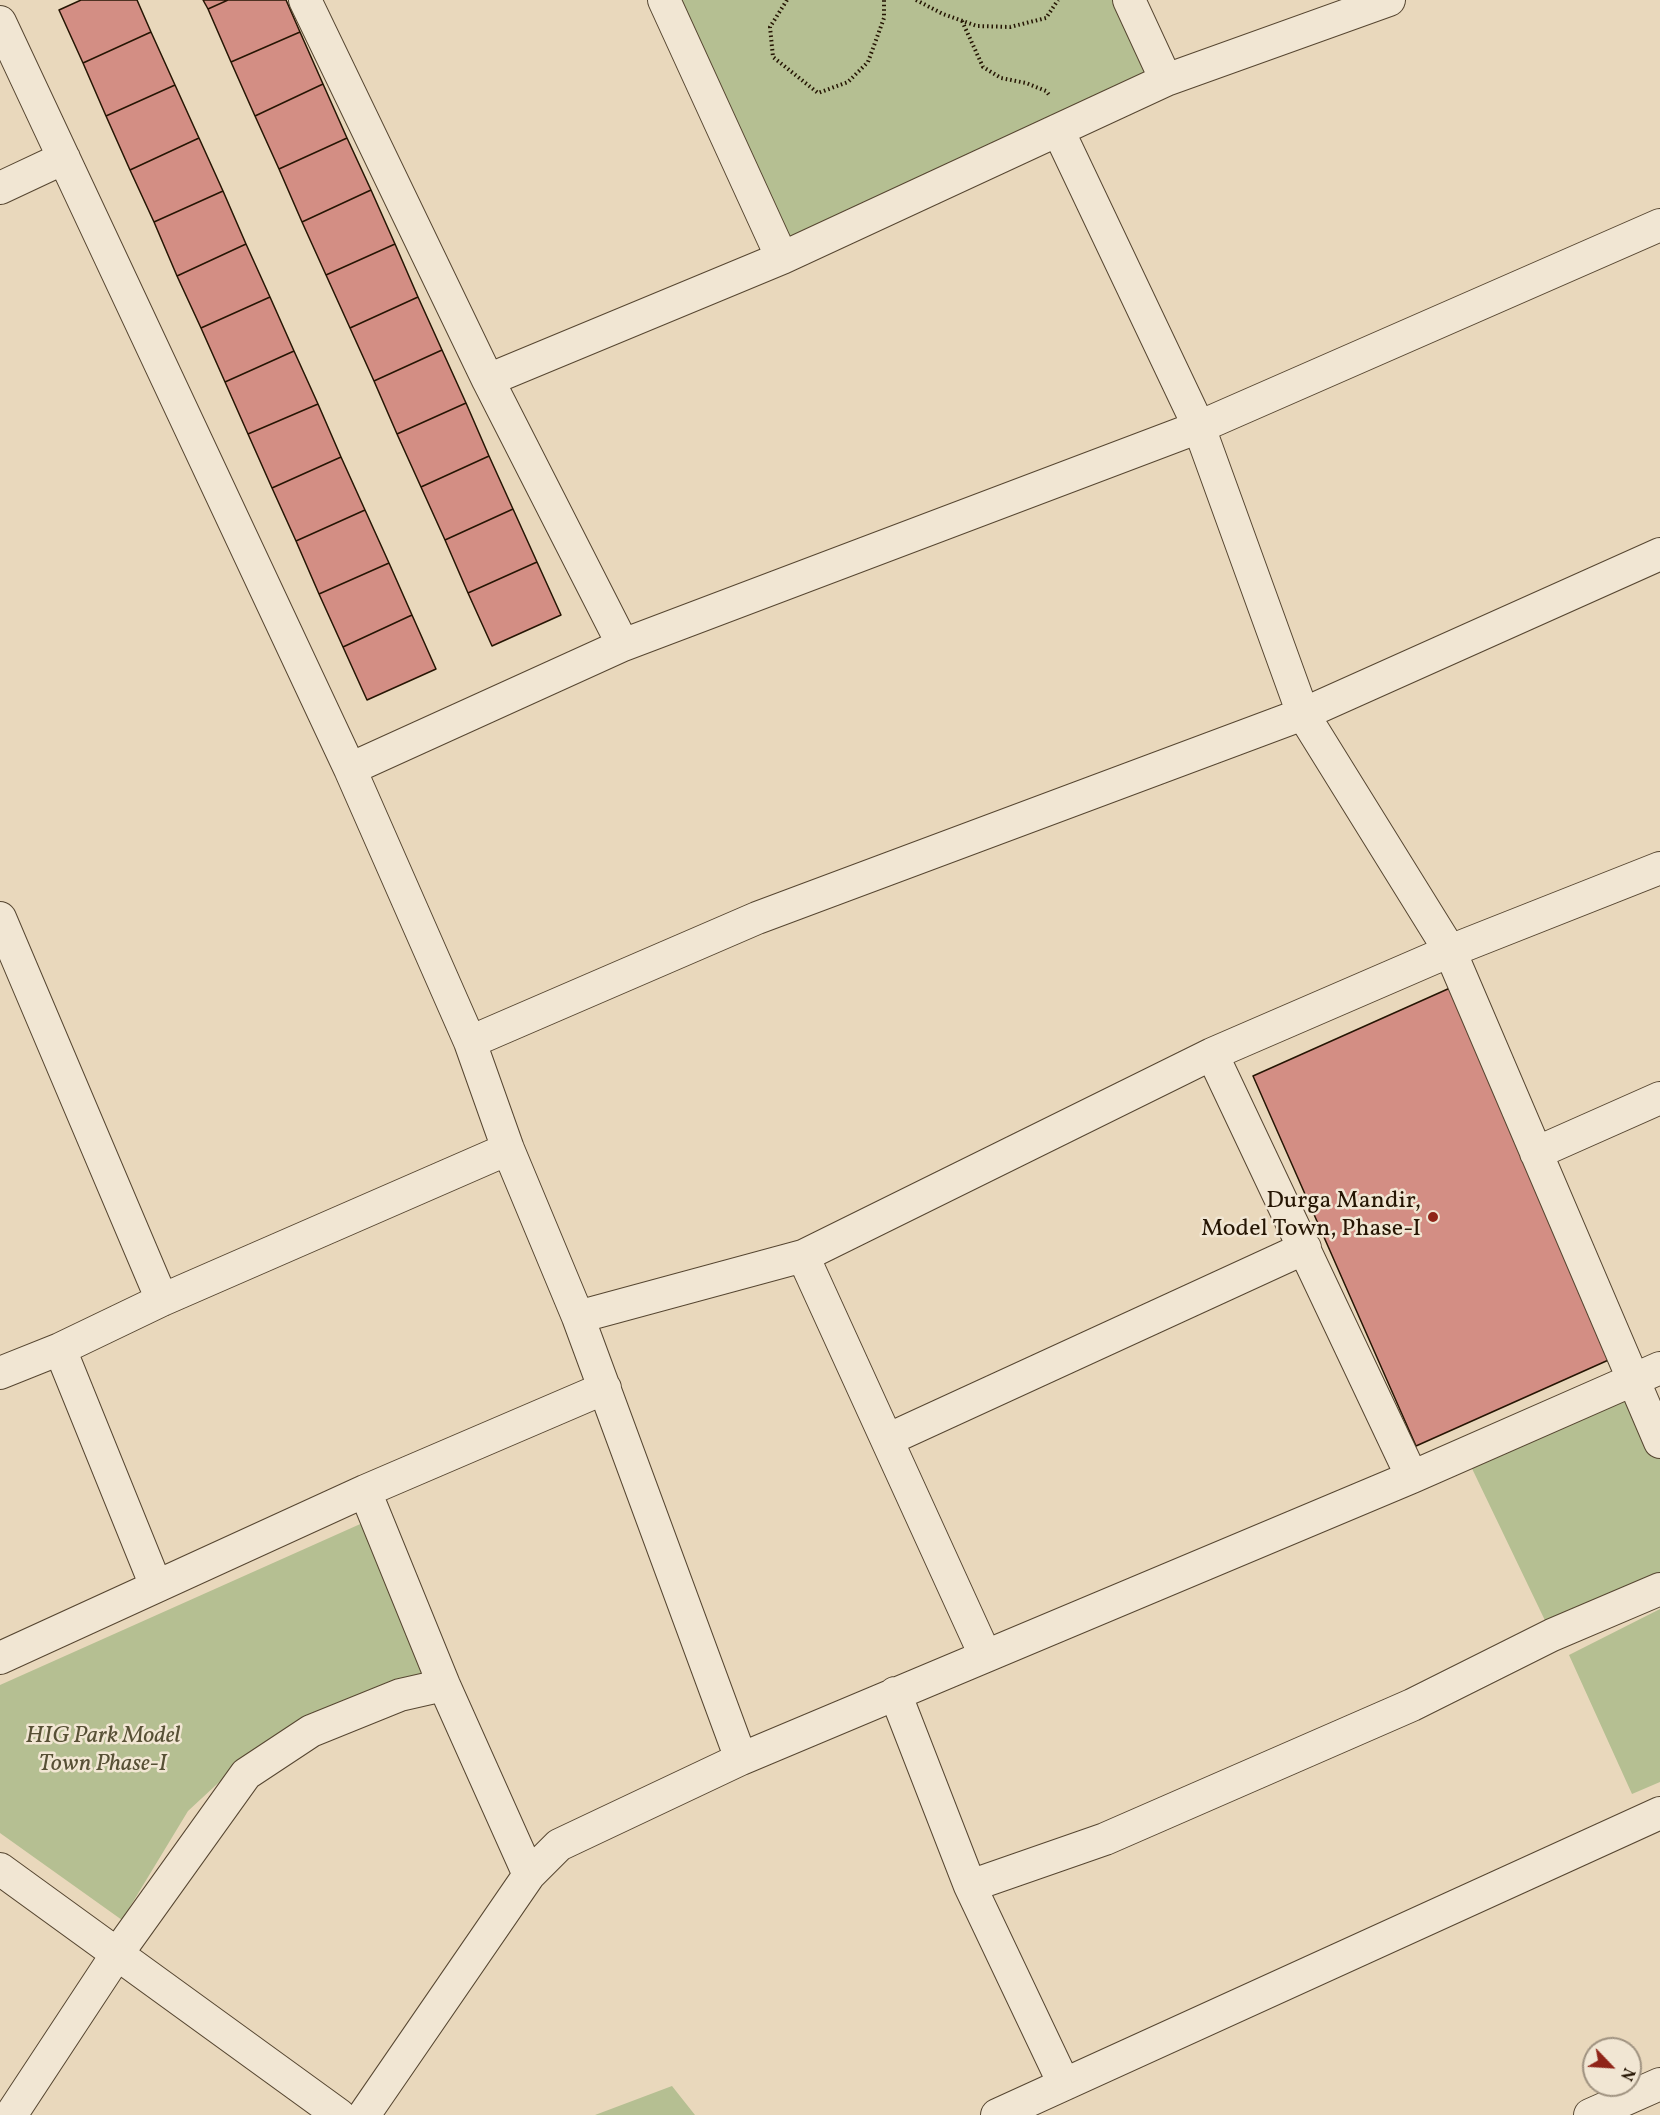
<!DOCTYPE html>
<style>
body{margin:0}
#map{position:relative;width:1660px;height:2115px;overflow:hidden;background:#e9d8bc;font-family:Vollkorn,serif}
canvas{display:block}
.north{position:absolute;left:1582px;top:2037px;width:60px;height:60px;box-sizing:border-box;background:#f1e6d3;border:2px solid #9f9280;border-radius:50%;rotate:115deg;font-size:16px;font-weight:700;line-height:24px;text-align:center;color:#251503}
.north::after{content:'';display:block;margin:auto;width:21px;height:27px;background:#8f2418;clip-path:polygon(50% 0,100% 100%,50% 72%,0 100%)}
</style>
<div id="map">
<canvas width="1660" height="2115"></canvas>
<div class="north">N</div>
</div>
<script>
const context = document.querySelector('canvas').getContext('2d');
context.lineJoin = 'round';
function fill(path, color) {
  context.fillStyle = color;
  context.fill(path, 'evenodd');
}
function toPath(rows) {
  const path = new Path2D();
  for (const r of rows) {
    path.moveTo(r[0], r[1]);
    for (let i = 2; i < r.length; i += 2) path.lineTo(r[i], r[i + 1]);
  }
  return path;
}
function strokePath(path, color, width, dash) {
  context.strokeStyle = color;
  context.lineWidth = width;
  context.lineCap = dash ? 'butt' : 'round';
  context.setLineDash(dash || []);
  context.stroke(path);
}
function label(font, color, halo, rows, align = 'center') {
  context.font = font + ' Vollkorn,serif';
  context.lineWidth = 5;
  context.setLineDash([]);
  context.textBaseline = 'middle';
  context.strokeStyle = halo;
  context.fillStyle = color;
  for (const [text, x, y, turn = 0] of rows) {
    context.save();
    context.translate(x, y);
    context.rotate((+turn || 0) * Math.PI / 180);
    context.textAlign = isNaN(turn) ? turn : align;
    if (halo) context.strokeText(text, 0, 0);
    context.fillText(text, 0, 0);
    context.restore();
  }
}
fill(toPath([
 [664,0,1129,0,1166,80,782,258],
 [1631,1374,1660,1442,1660,1589,1552,1635,1465,1454],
 [367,1521,427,1675,256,1748,188,1811,122,1920,0,1833,0,1685],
 [1660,1609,1660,1782,1632,1794,1569,1655],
 [672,2086,695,2115,595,2115]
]), '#b5bf92');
const building = toPath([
 [81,0,137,0,151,32,83,63,59,10,81,0],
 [203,0,228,0,208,9,203,0],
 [228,0,286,0,300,32,231,62,208,9,228,0],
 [151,32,175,85,106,116,83,63,151,32],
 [300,32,323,84,255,116,231,62,300,32],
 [323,84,347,138,279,169,255,116,323,84],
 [175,85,199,138,130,170,106,116,175,85],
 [199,138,223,191,154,222,130,170,199,138],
 [347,138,371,190,302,222,279,169,347,138],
 [371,190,395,244,326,275,302,222,371,190],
 [223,191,246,244,177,276,154,222,223,191],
 [246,244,270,297,201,328,177,276,246,244],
 [395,244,418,297,350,328,326,275,395,244],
 [270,297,294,351,225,382,201,328,270,297],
 [418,297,442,350,374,381,350,328,418,297],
 [442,350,466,403,397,434,374,381,442,350],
 [294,351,318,404,248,434,225,382,294,351],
 [466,403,489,456,421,487,397,434,466,403],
 [318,404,341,457,272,488,248,434,318,404],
 [489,456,513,509,445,540,421,487,489,456],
 [341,457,365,510,296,541,272,488,341,457],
 [513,509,537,562,468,593,445,540,513,509],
 [365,510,389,563,319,594,296,541,365,510],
 [537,562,561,615,492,646,468,593,537,562],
 [389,563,412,615,343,647,319,594,389,563],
 [412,615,436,669,367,700,343,647,412,615],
 [1450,988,1613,1358,1416,1446,1253,1076,1450,988]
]);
fill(building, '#d38e84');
strokePath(building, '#251503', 1.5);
const street = toPath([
 [305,0,488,380,623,645],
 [664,0,782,258],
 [1129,0,1166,80],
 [0,22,350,769,470,1042,508,1149,578,1317,741,1759],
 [1058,130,1199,427,1303,714,1450,951,1660,1442],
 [0,188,64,158],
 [488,380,782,258,1166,80,1389,0],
 [350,769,623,645,1199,427,1660,225],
 [0,918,162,1300],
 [470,1042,757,918,1303,714,1660,554],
 [1212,1054,1412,1477],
 [1536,1153,1660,1098],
 [803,1256,985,1655],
 [578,1317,803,1256,1212,1054,1450,951,1660,868],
 [60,1349,156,1586],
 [0,1373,60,1349,162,1300,508,1149],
 [887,1440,1305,1248],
 [365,1491,444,1685,529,1875],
 [0,1658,365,1491,605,1388],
 [895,1693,970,1886,1105,1839,1412,1705,1552,1635,1660,1589],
 [0,1869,339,2115],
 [970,1886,1064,2084],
 [11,2115,117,1954,246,1774,311,1731,400,1695,444,1685],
 [364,2115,529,1875,559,1845,741,1759,1412,1477,1660,1368],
 [997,2115,1660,1813],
 [1590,2115,1660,2084]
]);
strokePath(street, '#564631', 34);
strokePath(toPath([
 [787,0,770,27,773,57,818,93,848,82,868,62,884,18,884,0],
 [916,0,943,14,977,26,1010,27,1046,18,1058,0],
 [962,21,983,67,1001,78,1026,83,1046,91,1050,96]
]), '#251503', 4, [1.5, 3]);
strokePath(street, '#f1e6d3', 32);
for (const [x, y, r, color] of [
 [1433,1217,6,"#8f2418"]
]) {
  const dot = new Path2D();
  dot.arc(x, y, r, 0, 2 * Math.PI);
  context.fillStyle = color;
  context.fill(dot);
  strokePath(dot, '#f1e6d3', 2);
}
label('24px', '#251503', '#f1e6d3', [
 ["Durga Mandir,",1421,1203],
 ["Model Town, Phase-I",1421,1231]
], 'right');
label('italic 24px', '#575035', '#f1e6d3', [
 ["HIG Park Model",103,1738],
 ["Town Phase-I",103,1766]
]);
</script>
